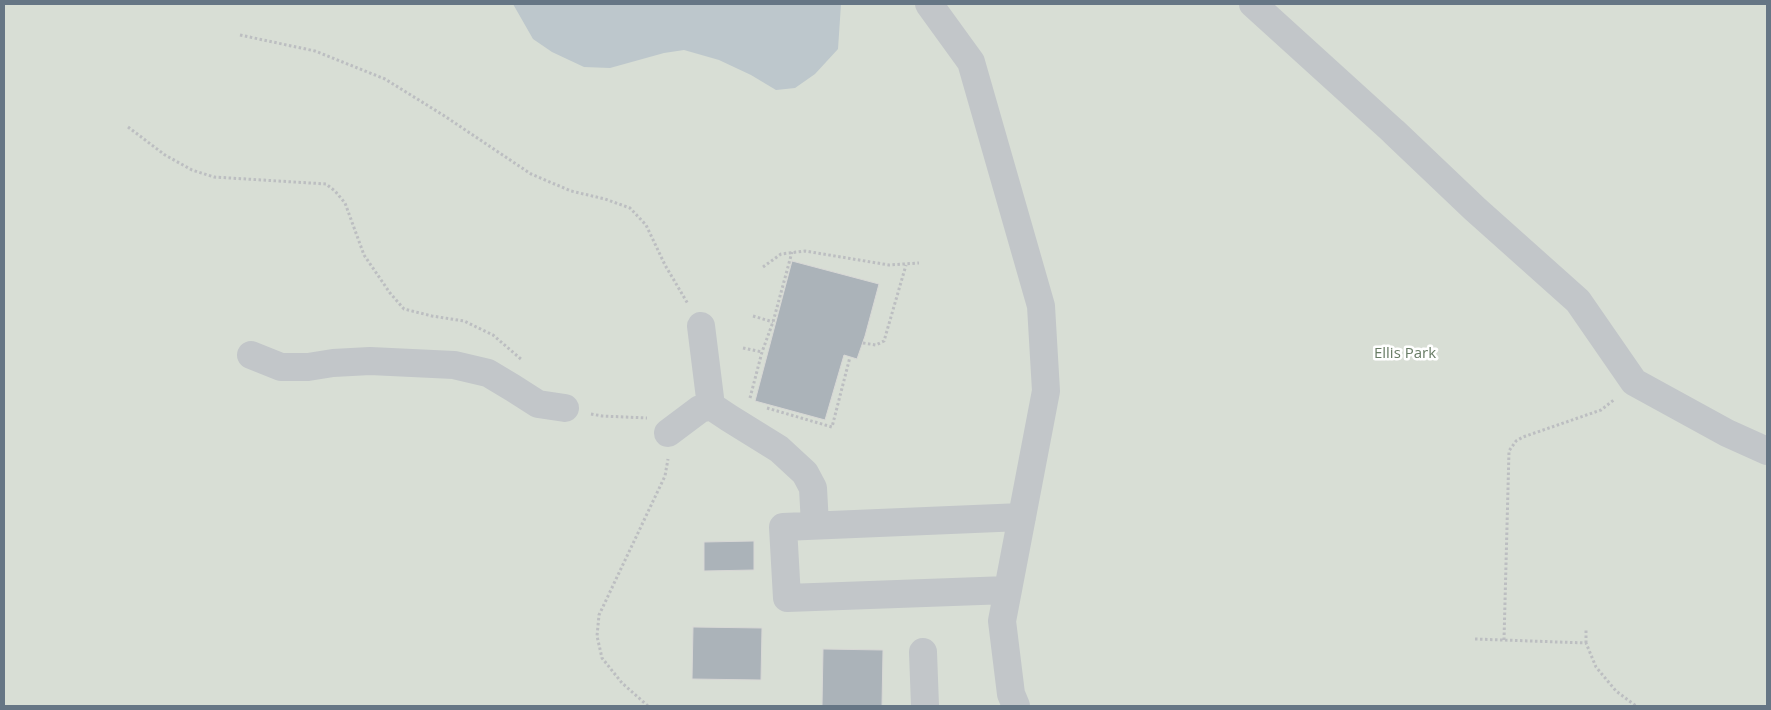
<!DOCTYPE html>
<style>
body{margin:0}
#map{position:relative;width:1771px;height:710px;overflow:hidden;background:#f7f7f4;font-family:"Open Sans",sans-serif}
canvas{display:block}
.frame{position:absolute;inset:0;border:5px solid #667685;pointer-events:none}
</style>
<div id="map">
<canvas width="1771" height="710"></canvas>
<div class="frame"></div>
</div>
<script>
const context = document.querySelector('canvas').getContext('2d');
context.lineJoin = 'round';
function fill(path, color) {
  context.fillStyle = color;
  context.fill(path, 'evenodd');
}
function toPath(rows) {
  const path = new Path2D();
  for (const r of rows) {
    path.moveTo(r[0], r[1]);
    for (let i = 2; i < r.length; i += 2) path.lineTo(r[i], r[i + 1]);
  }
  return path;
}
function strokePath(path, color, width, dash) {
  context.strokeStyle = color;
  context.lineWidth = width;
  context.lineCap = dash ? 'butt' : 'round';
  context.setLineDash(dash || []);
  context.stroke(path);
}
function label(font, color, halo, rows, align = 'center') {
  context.font = font + ' "Open Sans",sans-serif';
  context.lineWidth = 5;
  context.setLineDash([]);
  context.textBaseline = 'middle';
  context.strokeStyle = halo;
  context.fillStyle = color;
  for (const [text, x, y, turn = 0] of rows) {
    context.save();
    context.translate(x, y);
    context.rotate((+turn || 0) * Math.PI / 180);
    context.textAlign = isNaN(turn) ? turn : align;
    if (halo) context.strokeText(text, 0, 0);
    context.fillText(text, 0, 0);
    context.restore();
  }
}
fill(toPath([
 [4,4,1767,4,1767,706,4,706]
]), '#d8ded5');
fill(toPath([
 [513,4,841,4,838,49,815,74,795,88,776,90,751,75,719,60,684,50,664,53,610,68,584,67,552,52,533,39]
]), '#bdc7cc');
const building = toPath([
 [792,261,879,284,865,336,857,359,844,355,825,420,755,401,792,261],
 [754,541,754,570,704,571,704,542,754,541],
 [693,627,762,628,761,680,692,679,693,627],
 [823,649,883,650,882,706,822,706,823,649]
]);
fill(building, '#abb3b9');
strokePath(building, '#d8d8d6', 1);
strokePath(toPath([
 [240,35,315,51,385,79,443,115,531,174,571,191,605,199,630,208,646,225,665,265,688,304],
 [128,127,165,155,192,170,214,177,326,184,335,191,345,203,364,255,390,293,404,309,432,316,464,321,493,335,522,360],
 [763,267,781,254,805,251,889,265,919,263],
 [753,316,773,322],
 [863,343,876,345,884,341,906,265],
 [743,348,762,352],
 [750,398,762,352,773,322,792,252],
 [767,408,832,427,850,357],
 [591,414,602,416,647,418],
 [1475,639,1586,643,1596,667,1616,691,1636,706],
 [1504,640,1509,451,1516,441,1523,437,1601,410,1615,399],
 [1586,643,1586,628],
 [648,706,622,683,602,658,597,636,599,615,665,476,668,459]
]), '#bcbec1', 3, [2.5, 2.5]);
strokePath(toPath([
 [929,4,971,62,1041,306,1046,391,1002,621,1011,694,1016,706],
 [1253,4,1393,131,1475,209,1578,301,1634,382,1727,433,1767,451],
 [251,355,281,367,308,367,333,363,370,361,454,365,488,373,513,388,538,404,565,408],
 [711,406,729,418,779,449,805,473,813,488,815,525],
 [668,433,700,409,711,406,701,326],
 [1008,590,787,598,783,527,1022,517],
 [923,652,925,706]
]), '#c2c6c9', 28);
label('15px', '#687c65', '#fff', [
 ["Ellis Park",1405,354]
]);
</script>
